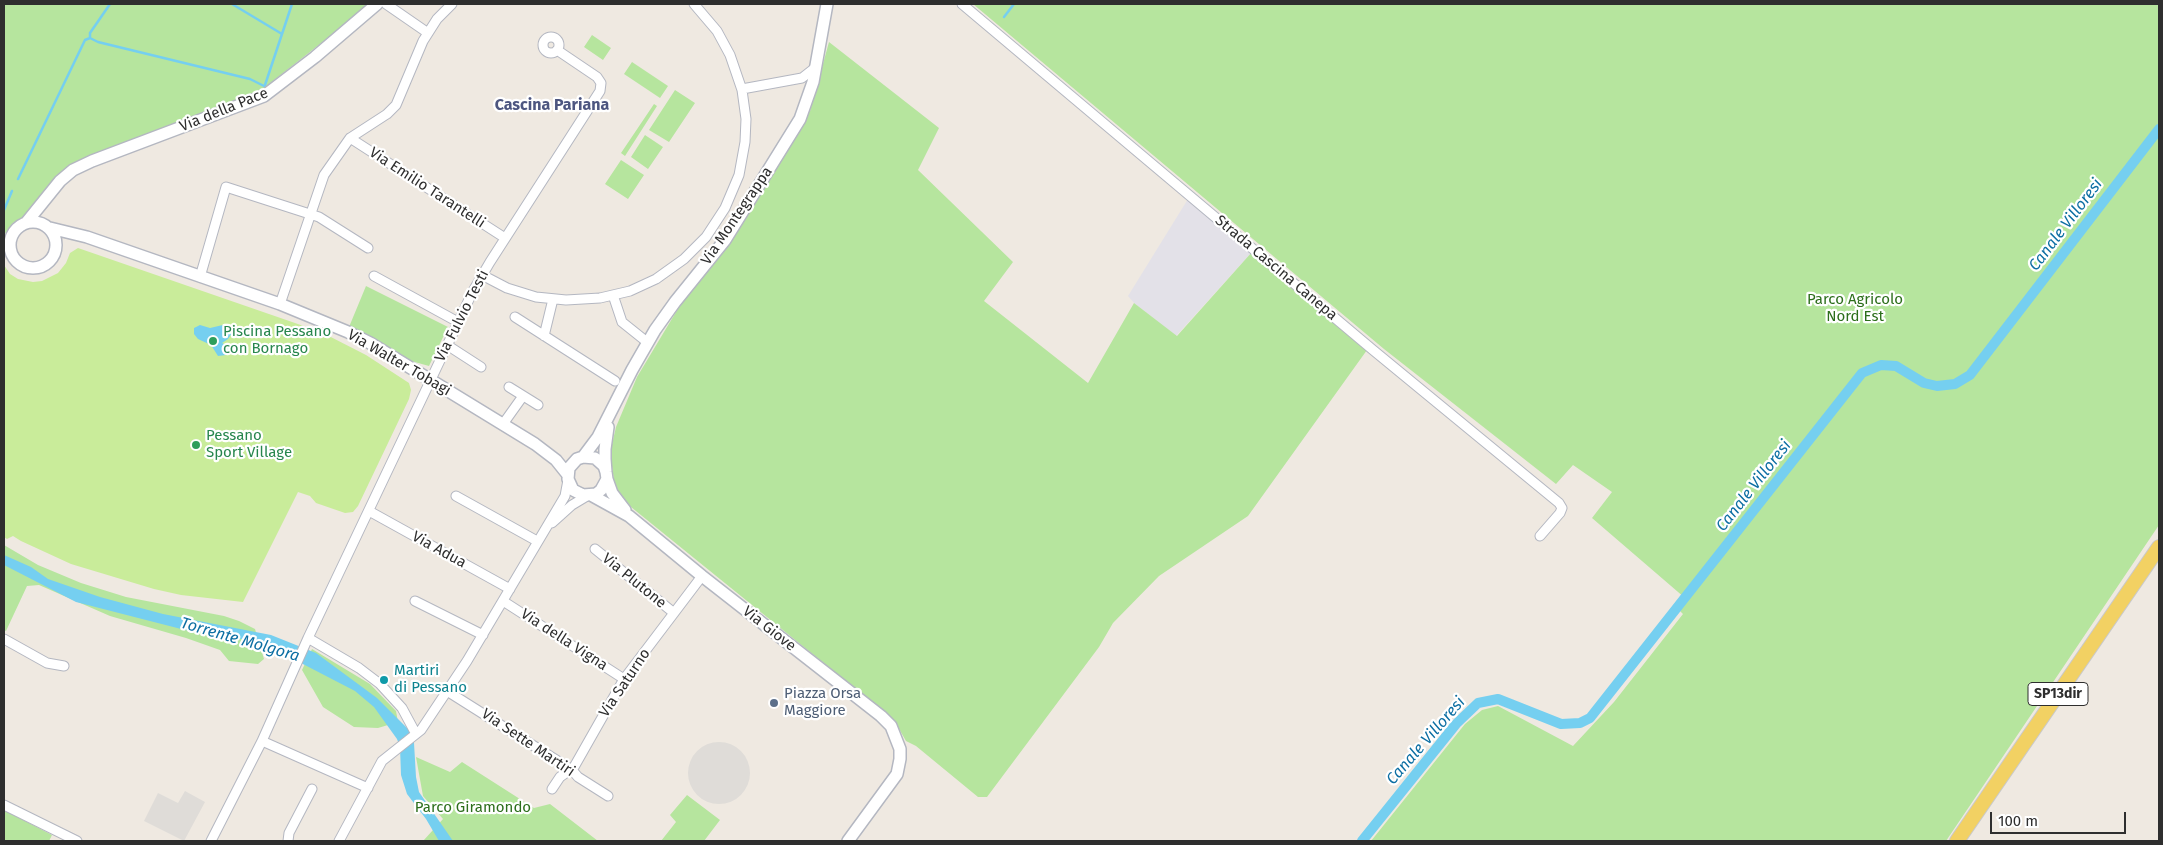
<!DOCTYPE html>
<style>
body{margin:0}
#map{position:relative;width:2163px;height:845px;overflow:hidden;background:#efe9e1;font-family:"Fira Sans",sans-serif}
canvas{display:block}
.frame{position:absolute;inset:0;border:5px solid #2e2e2e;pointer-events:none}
.scale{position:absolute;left:1990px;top:812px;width:136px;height:22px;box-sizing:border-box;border:2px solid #2e2e2e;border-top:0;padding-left:6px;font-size:15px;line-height:18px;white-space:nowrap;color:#2e2e2e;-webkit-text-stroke:4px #fff;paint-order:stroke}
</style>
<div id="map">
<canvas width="2163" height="845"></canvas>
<div class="frame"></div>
<div class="scale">100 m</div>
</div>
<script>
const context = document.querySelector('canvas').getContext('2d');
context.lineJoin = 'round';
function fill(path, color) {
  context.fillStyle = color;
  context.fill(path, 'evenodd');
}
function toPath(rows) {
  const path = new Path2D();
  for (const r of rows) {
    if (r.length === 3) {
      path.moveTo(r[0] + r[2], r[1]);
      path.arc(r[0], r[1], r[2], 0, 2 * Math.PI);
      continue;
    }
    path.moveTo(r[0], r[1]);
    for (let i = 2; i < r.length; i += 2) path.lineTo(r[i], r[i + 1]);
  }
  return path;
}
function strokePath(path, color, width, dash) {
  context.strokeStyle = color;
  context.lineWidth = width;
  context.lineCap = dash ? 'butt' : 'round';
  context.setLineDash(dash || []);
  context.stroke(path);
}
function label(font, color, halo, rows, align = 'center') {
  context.font = font + ' "Fira Sans",sans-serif';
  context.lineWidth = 4.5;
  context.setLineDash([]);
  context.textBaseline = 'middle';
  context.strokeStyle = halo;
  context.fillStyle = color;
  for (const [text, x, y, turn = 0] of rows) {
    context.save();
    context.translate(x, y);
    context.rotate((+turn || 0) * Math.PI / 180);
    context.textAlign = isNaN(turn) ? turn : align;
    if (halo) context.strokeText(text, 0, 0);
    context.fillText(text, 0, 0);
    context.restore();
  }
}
fill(toPath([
 [1188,199,1252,252,1176,336,1134,303,1128,296]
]), '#e3e1e8');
fill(toPath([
 [4,4,371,4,264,88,141,139,95,155,27,217,13,223,4,235],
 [973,4,2159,4,2159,525,1946,841,1371,841,1465,724,1482,710,1498,706,1573,746,1614,702,1683,614,1677,608,1685,598,1592,518,1612,492,1573,465,1556,484,1384,349],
 [592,35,611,48,603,60,584,47],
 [829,42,939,128,918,170,1013,262,984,301,1088,383,1134,303,1177,336,1252,252,1367,350,1248,516,1159,576,1113,623,1099,647,987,797,978,797,916,746,906,741,894,720,631,507,615,487,610,453,616,427,637,377,682,302,726,249,810,111],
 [632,62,668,86,660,98,624,74],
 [675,90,695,103,669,142,649,130],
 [654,104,657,106,625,156,621,153],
 [645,135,663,147,648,169,631,157],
 [621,160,644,175,628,199,605,184],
 [366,286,448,327,429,366,411,361,349,327],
 [4,545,38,565,81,583,126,597,224,616,239,621,255,629,264,659,258,664,229,661,220,650,186,638,110,616,39,585,27,586,6,631,4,630],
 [312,649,370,684,396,711,398,722,378,728,354,727,323,707,302,670],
 [416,757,450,772,462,762,534,808,550,804,598,841,423,841,443,819,423,796],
 [687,795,720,820,704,841,661,841,676,822,670,815],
 [4,810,52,835,49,841,4,841]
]), '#b6e59e');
fill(toPath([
 [78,248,321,332,366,355,409,383,411,390,409,399,358,506,353,512,345,513,316,503,310,496,298,492,243,602,181,595,154,589,71,564,21,541,13,536,7,539,4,537,4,265,10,274,18,279,33,282,42,281,58,273,66,263,70,253]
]), '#c9ec9a');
fill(toPath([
 [719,773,31],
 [185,791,205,802,184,841,144,821,158,793,178,803]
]), '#dfdcd8');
fill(toPath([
 [227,324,231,328,232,333,228,339,222,343,228,346,230,350,226,355,218,356,211,345,198,339,194,334,194,328,200,325,210,328],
 [4,555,31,567,48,579,100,597,163,614,271,635,316,653,377,698,408,729,414,743,416,777,419,792,453,841,439,841,426,819,407,794,401,775,400,747,397,739,374,707,355,691,299,662,242,639,185,630,76,602,4,565]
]), '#75cff0');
strokePath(toPath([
 [232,4,282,34],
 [1004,17,1014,4],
 [90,38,90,33,110,4],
 [265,85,292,4],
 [18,179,85,40,90,38,98,42,250,79,264,86],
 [4,210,12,191]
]), '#75cff0', 2.5);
strokePath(toPath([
 [1362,841,1456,724,1478,703,1498,699,1561,724,1580,723,1590,718,1862,373,1881,365,1896,366,1924,383,1937,386,1955,384,1970,375,2159,129]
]), '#75cff0', 10);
const minor = toPath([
 [386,4,428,33],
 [962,4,1373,350,1559,503,1562,508,1560,513,1540,536],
 [551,45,8],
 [742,89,802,78,816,67],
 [350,138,505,238],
 [482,275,507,288,536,297,566,300,600,298,630,291,656,279,684,259,706,237,725,208,739,175,745,142,746,119,742,90,730,55,717,31,694,4],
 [374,276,458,322],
 [200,277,226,187,319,217,368,248],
 [613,295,622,322,647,342],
 [280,304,324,175,350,138,387,114,396,105,423,41,437,19,452,4],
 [515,317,615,381],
 [544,336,553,299],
 [447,345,481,367],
 [509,387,538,405],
 [503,424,523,396],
 [456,496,537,541],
 [369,511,510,589],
 [552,523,572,505,587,496],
 [595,549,674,613],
 [415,601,483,635],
 [503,601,624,679],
 [308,638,359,668,380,684,402,708,416,734],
 [4,639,47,663,64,666],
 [447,691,572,770,578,777,608,796],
 [262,741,368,788],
 [552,789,560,777,574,767,624,679,702,576],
 [4,805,77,841],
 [211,841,262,741,308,638,473,291,490,262,600,91,601,83,597,77,557,50],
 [288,841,289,833,312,789],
 [339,841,382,761,421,730,467,661,565,496,568,480]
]);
const tertiary = toPath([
 [33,245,23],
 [26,223,60,181,73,170,92,161,264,96,315,57,377,4],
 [50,228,87,237,280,304,348,332,370,343,535,444,556,460,568,475],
 [583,457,598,437,632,370,655,330,675,302,725,240,800,119,813,82,827,4],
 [606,472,604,466,595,458,583,457,577,459,569,468,568,479,573,490,583,495,596,494,601,490,607,479,606,472,605,459,605,449,608,427],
 [607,479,612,493,625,510],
 [591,495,629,516,702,576,881,716,891,726,900,749,900,759,897,774,848,841]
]);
const primary = toPath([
 [1957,841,2159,547]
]);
strokePath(minor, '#b4b7c1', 11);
strokePath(tertiary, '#b4b7c1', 14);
strokePath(primary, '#c9c9c9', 16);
strokePath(minor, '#fff', 9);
strokePath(tertiary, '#fff', 11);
strokePath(primary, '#f2d163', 14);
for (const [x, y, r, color] of [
 [213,341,5,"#2e9e5b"],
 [196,445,5,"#2e9e5b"],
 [384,680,5,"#0f9aa8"],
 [774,703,5,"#5c6f8a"]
]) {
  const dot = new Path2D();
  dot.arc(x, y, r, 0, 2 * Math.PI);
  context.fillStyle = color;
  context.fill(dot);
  strokePath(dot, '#fff', 2);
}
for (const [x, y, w] of [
 [2058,694,60]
]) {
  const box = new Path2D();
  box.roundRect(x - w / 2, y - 11.5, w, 23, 4);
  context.fillStyle = '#fff';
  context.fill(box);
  strokePath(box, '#2e2e2e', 1);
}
label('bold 14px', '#2e2e2e', null, [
 ["SP13dir",2058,694]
]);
label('15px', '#2e2e2e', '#fff', [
 ["Via della Pace",224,110,-22],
 ["Via Emilio Tarantelli",427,188,33],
 ["Via Montegrappa",737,216,-56],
 ["Strada Cascina Canepa",1276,268,40],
 ["Via Fulvio Testi",462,316,-63],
 ["Via Walter Tobagi",399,363,30],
 ["Via Adua",439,550,29],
 ["Via Plutone",634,581,39],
 ["Via Giove",769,629,38],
 ["Via della Vigna",564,640,33],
 ["Via Saturno",625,683,-56],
 ["Via Sette Martiri",528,743,34]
]);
label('15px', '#2c6e1b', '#fff', [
 ["Parco Agricolo",1855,300],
 ["Nord Est",1855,317],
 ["Parco Giramondo",473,808]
]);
label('15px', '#27864d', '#fff', [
 ["Piscina Pessano",223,332],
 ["con Bornago",223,349],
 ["Pessano",206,436],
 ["Sport Village",206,453]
], 'left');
label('15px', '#0d838f', '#fff', [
 ["Martiri",394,671],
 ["di Pessano",394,688]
], 'left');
label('15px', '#4e5e75', '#fff', [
 ["Piazza Orsa",784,694],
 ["Maggiore",784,711]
], 'left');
label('bold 16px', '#4d5680', '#fff', [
 ["Cascina Pariana",552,106]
]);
label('italic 16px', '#0d6fa3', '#fff', [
 ["Canale Villoresi",2066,225,-53],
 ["Canale Villoresi",1754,486,-52],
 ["Torrente Molgora",240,640,16],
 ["Canale Villoresi",1426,741,-49]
]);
</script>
